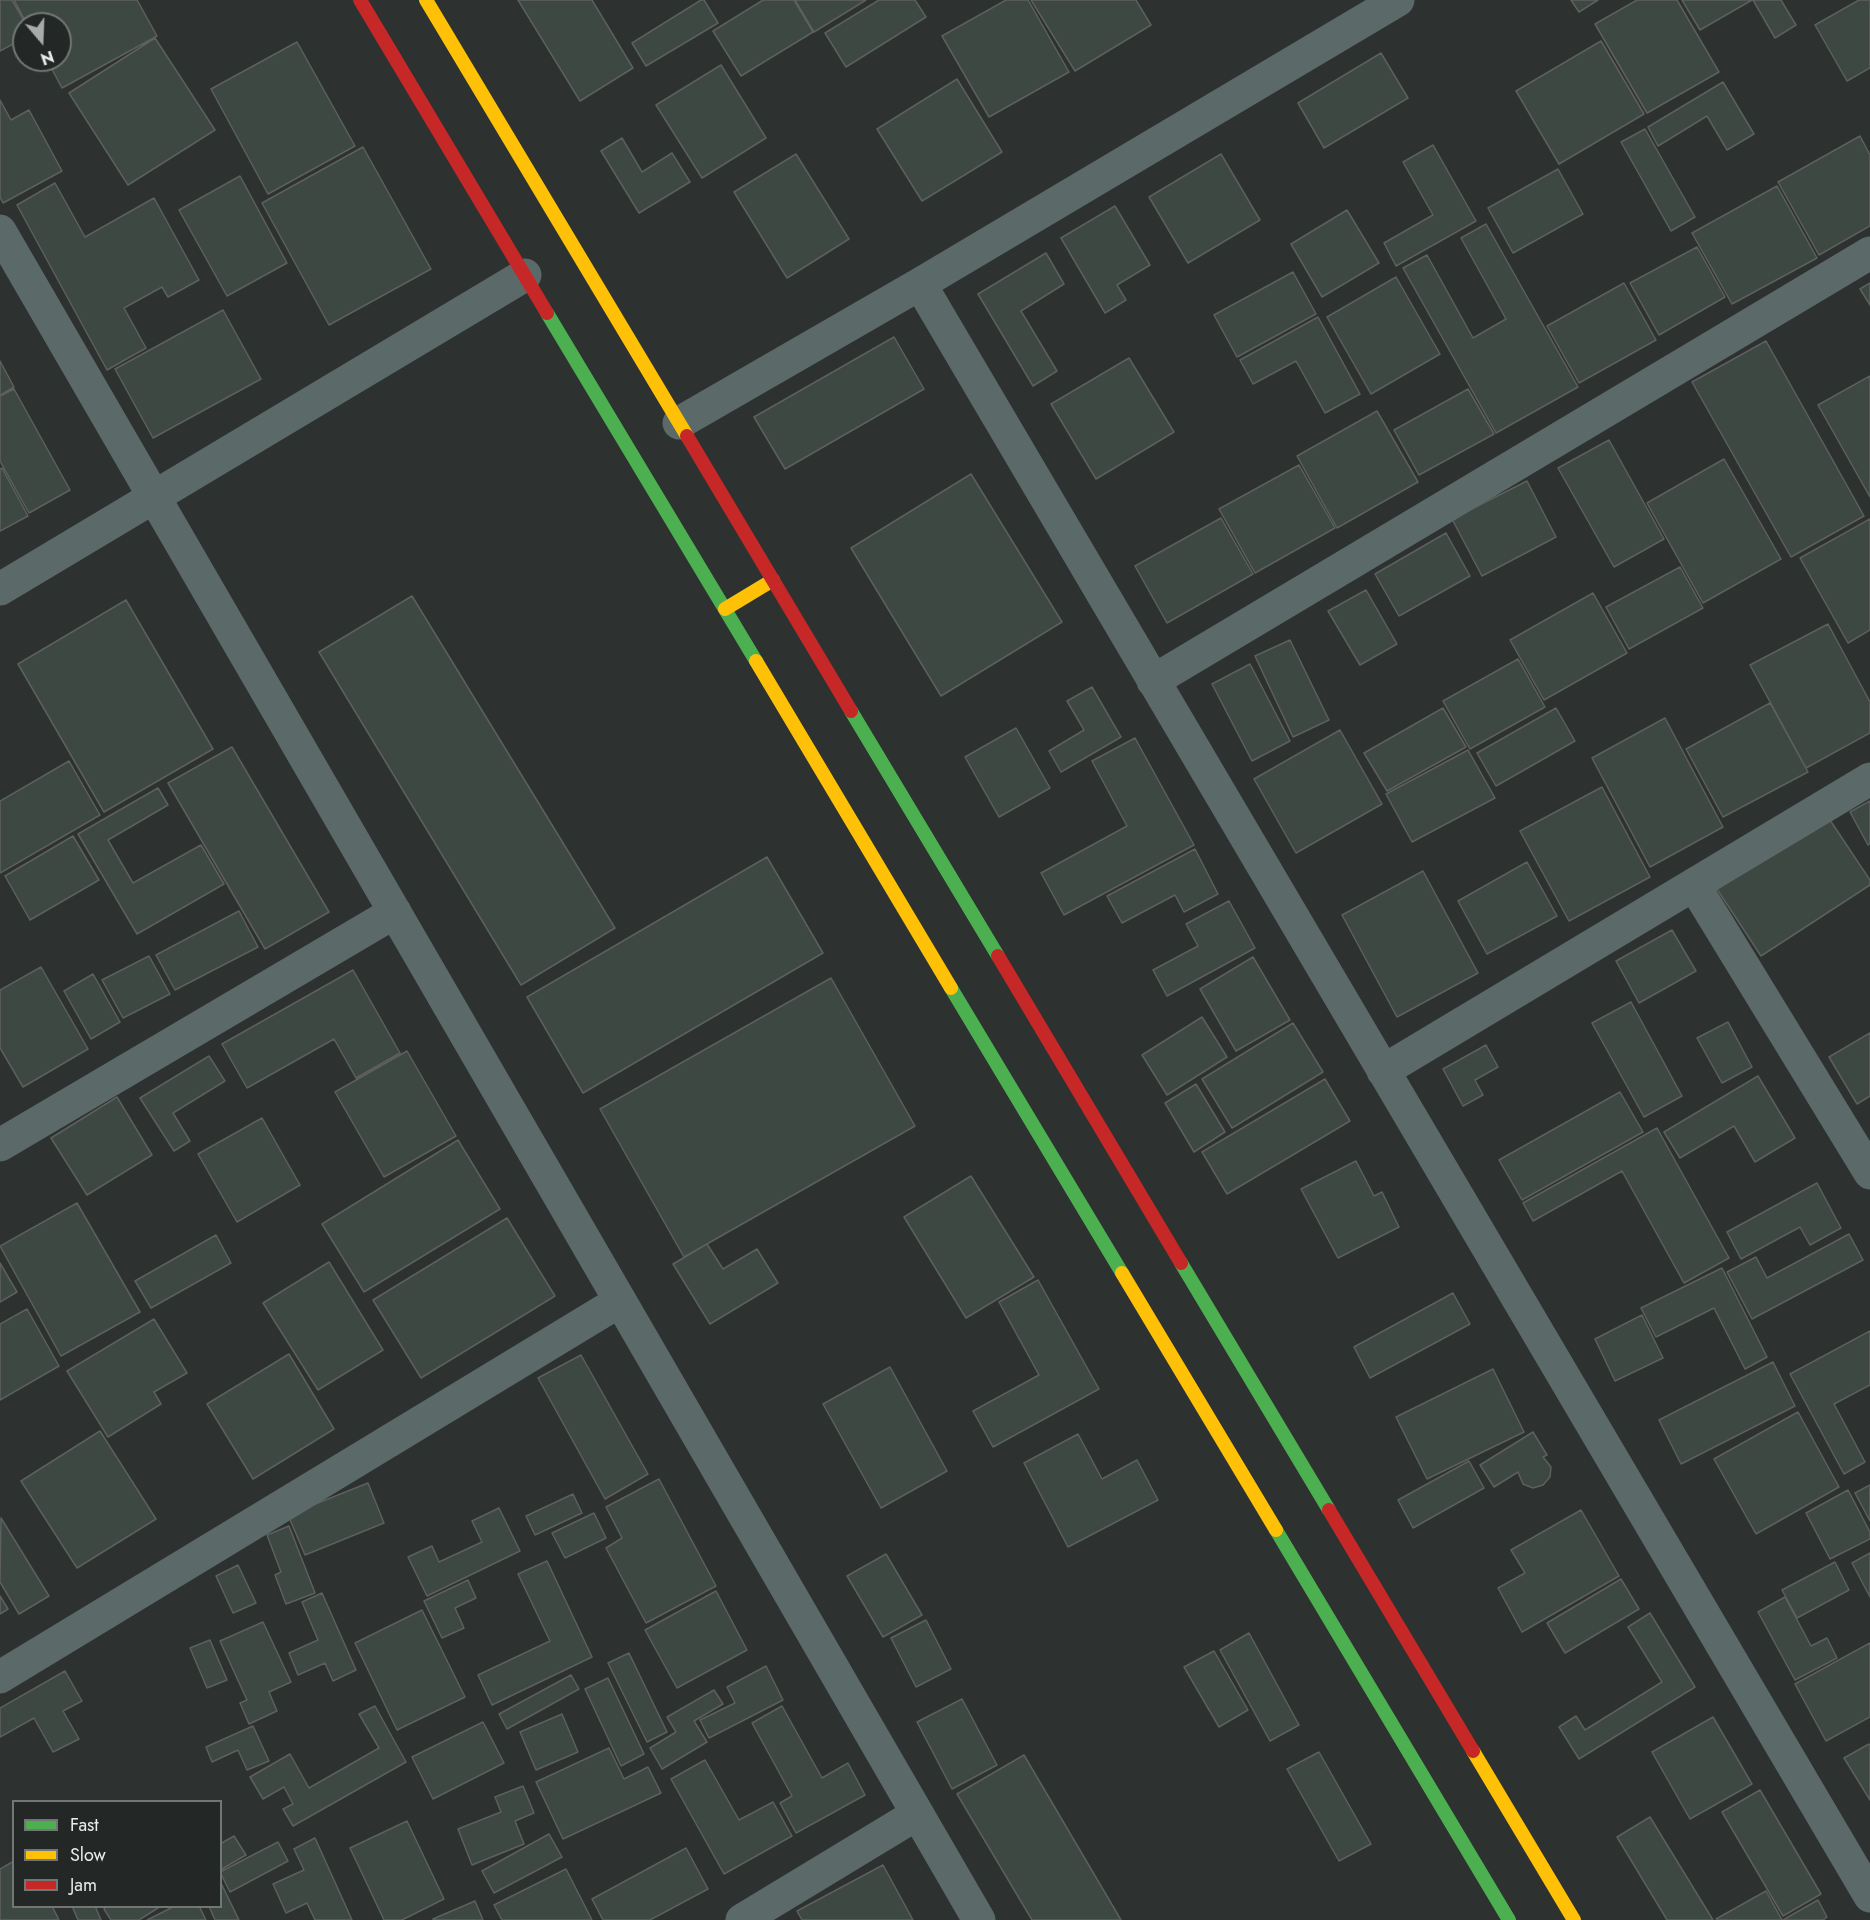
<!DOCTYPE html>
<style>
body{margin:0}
#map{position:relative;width:1870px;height:1920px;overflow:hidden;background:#2d312f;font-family:Jost,sans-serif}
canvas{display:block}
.legend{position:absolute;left:12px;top:1800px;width:210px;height:108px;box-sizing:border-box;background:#232826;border:2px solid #727675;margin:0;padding:8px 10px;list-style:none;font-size:18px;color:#e9eceb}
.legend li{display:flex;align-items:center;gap:12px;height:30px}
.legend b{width:30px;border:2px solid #727675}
.north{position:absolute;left:12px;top:12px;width:60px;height:60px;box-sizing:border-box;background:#232826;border:2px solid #727675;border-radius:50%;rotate:161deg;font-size:16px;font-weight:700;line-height:24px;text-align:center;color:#e9eceb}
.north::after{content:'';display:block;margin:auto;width:21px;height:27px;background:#a7aba9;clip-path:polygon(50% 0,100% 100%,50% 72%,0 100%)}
</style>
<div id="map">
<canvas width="1870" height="1920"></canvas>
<ul class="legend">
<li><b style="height:8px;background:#4caf50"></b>Fast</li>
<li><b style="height:8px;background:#ffc107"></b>Slow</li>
<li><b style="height:8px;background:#c62828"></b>Jam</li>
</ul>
<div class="north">N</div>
</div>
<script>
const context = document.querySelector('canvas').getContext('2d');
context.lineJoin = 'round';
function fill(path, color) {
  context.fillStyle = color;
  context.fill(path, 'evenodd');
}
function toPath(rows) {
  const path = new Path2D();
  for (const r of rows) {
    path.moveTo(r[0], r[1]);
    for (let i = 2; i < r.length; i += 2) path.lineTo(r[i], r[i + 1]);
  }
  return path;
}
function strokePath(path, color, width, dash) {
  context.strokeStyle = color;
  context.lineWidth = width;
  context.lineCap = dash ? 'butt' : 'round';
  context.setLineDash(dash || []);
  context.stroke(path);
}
const building = toPath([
 [0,0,12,0,26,24,24,24,24,38,0,51,0,0],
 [14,0,137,0,157,36,62,88,47,60,60,60,60,24,27,24,14,0],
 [518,0,592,0,633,68,580,101,518,0],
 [701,0,704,0,718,23,646,66,632,43,701,0],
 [763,0,794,0,813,32,741,76,713,31,763,0],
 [795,0,866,0,814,32,795,0],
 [879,0,915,0,926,17,846,67,825,33,879,0],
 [1006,0,1028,0,1069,72,989,117,942,36,1006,0],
 [1031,0,1136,0,1151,25,1075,71,1031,0],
 [1571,0,1598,0,1579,12,1571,0],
 [1637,0,1677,0,1719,72,1647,113,1595,24,1637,0],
 [1682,0,1752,0,1700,30,1682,0],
 [1753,0,1781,0,1796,25,1775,38,1753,0],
 [1859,0,1870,0,1870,68,1847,81,1815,25,1859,0],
 [155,38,215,130,128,185,69,93,155,38],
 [1601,41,1644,114,1559,164,1516,91,1601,41],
 [297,42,355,146,268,194,211,89,297,42],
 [1381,53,1408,98,1324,148,1298,103,1381,53],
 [721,65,766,138,702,178,656,105,721,65],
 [957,79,1002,152,922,201,877,129,957,79],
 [1723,82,1754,134,1727,150,1707,116,1658,146,1648,127,1723,82],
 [0,100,11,120,29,110,62,171,3,203,0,197,0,100],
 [1645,129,1695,217,1671,231,1621,142,1645,129],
 [1860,136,1870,155,1870,226,1819,255,1778,182,1860,136],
 [622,138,642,172,672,153,690,182,639,213,601,151,622,138],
 [1433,145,1476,221,1396,266,1384,243,1433,215,1403,162,1433,145],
 [363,147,431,269,329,325,262,203,363,147],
 [796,154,849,239,787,278,734,192,796,154],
 [1221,154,1260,220,1188,263,1149,197,1221,154],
 [1558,169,1583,214,1513,253,1488,208,1558,169],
 [240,176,287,263,227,296,179,210,240,176],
 [55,183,85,237,154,198,199,280,168,297,162,287,124,308,146,348,107,370,17,205,55,183],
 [1777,186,1817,258,1732,304,1692,233,1777,186],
 [1115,206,1150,265,1117,285,1126,300,1105,313,1061,238,1115,206],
 [1347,210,1379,263,1322,297,1291,244,1347,210],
 [1486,224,1578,387,1496,433,1403,268,1427,255,1473,338,1506,319,1461,238,1486,224],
 [1697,247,1725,297,1659,335,1630,283,1697,247],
 [1046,253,1064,284,1021,311,1057,371,1033,386,978,294,1046,253],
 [1293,272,1316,314,1237,357,1214,315,1293,272],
 [1396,277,1440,354,1371,394,1327,317,1396,277],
 [1624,283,1656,340,1579,383,1547,326,1624,283],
 [1870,283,1870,305,1860,289,1870,283],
 [223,310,261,379,153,438,115,369,223,310],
 [1318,317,1360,394,1325,413,1296,361,1253,384,1240,360,1318,317],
 [894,337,924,389,785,469,754,417,894,337],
 [1766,341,1864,516,1791,557,1692,382,1766,341],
 [1129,358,1174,432,1096,479,1051,404,1129,358],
 [0,361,14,387,0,395,0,361],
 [1870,376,1870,497,1818,405,1870,376],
 [14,389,70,490,29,513,0,461,0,396,14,389],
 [1468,389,1494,434,1419,475,1394,430,1468,389],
 [1377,411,1418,482,1337,528,1297,456,1377,411],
 [1609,440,1664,539,1614,567,1558,468,1609,440],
 [1724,459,1781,559,1703,603,1647,503,1724,459],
 [1299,465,1335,528,1255,573,1219,509,1299,465],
 [2,468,28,516,0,531,0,469,2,468],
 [971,474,1062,622,941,696,851,548,971,474],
 [1527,481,1556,537,1482,576,1452,519,1527,481],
 [1221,518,1253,574,1167,623,1135,566,1221,518],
 [1870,519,1870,630,1848,643,1800,558,1870,519],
 [1446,533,1470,576,1399,616,1375,574,1446,533],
 [1680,567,1703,608,1629,649,1606,607,1680,567],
 [1366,590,1397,644,1360,665,1328,611,1366,590],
 [1593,593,1627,653,1544,700,1510,640,1593,593],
 [412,596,615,928,521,985,319,652,412,596],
 [126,600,213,749,104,812,18,664,126,600],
 [1828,624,1870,702,1870,733,1806,768,1750,665,1828,624],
 [1290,640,1329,720,1293,737,1255,656,1290,640],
 [1518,659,1545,707,1470,749,1443,701,1518,659],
 [1250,664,1290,741,1252,761,1212,684,1250,664],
 [1092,687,1121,737,1061,772,1049,751,1084,730,1067,701,1092,687],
 [1770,703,1808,772,1723,817,1686,749,1770,703],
 [1443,708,1466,747,1387,791,1364,753,1443,708],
 [1556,708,1575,741,1496,786,1477,753,1556,708],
 [1665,718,1723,827,1650,867,1592,758,1665,718],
 [1016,728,1050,788,999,817,965,757,1016,728],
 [1340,730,1382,804,1296,853,1254,779,1340,730],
 [1135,738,1194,845,1064,915,1041,873,1127,826,1092,761,1135,738],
 [232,747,329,912,265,949,168,783,232,747],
 [1468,750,1495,798,1412,842,1386,794,1468,750],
 [69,761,100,815,0,873,0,801,69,761],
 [1602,787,1650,877,1569,921,1520,831,1602,787],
 [158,788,168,805,108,840,133,883,201,845,224,884,137,934,78,834,158,788],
 [1870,801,1870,844,1868,845,1850,812,1870,801],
 [1828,817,1870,880,1870,885,1761,956,1717,889,1828,817],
 [73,836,99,880,30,920,5,876,73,836],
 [1195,849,1218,894,1184,912,1175,895,1122,923,1107,896,1195,849],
 [767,857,823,953,583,1093,527,997,767,857],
 [1527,862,1557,916,1487,954,1458,901,1527,862],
 [1423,871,1478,973,1397,1017,1342,915,1423,871],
 [1229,901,1255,948,1167,996,1153,970,1198,946,1186,924,1229,901],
 [239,911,258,947,175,990,156,955,239,911],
 [1672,930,1696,971,1639,1003,1616,961,1672,930],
 [149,956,170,994,123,1018,102,980,149,956],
 [1253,957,1290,1020,1236,1051,1200,989,1253,957],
 [41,967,88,1049,23,1087,0,1048,0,990,41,967],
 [353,970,400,1053,356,1078,334,1039,247,1088,222,1044,353,970],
 [93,974,120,1022,91,1039,64,991,93,974],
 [831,978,915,1126,684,1257,600,1109,831,978],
 [1631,1002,1682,1096,1644,1117,1592,1023,1631,1002],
 [1202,1017,1227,1057,1167,1095,1142,1055,1202,1017],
 [1728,1022,1752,1067,1722,1083,1697,1038,1728,1022],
 [1293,1023,1323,1072,1232,1128,1202,1079,1293,1023],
 [1870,1033,1870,1096,1857,1104,1829,1057,1870,1033],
 [1486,1045,1498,1067,1475,1080,1483,1095,1463,1106,1443,1069,1486,1045],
 [407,1051,456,1136,384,1177,335,1092,407,1051],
 [209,1056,225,1081,173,1113,190,1141,174,1151,140,1098,209,1056],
 [1758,1076,1795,1138,1755,1162,1734,1126,1680,1158,1664,1132,1758,1076],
 [1325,1079,1350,1121,1227,1194,1202,1152,1325,1079],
 [1196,1084,1225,1132,1194,1152,1165,1103,1196,1084],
 [1620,1092,1643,1132,1522,1200,1499,1160,1620,1092],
 [117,1097,152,1155,87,1195,51,1138,117,1097],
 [262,1118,300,1185,237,1222,198,1154,262,1118],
 [1657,1128,1729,1258,1684,1283,1622,1171,1533,1221,1523,1203,1657,1128],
 [458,1140,500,1209,364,1292,322,1224,458,1140],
 [1356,1161,1374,1196,1382,1192,1399,1227,1338,1258,1301,1189,1356,1161],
 [971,1176,1034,1277,966,1318,904,1217,971,1176],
 [1817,1183,1841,1228,1810,1245,1800,1227,1741,1259,1727,1232,1817,1183],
 [77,1203,140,1312,61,1356,0,1246,77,1203],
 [507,1218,555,1296,421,1378,373,1300,507,1218],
 [1849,1234,1863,1260,1752,1319,1727,1272,1756,1257,1767,1278,1849,1234],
 [216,1235,231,1263,151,1308,135,1281,216,1235],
 [707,1244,723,1269,757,1249,778,1283,710,1324,673,1264,707,1244],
 [329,1262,383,1350,318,1390,263,1303,329,1262],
 [0,1263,17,1292,0,1302,0,1263],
 [1722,1268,1767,1357,1745,1369,1714,1308,1656,1337,1641,1308,1722,1268],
 [1038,1280,1099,1389,993,1447,973,1411,1039,1375,999,1302,1038,1280],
 [1453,1293,1470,1324,1370,1378,1354,1347,1453,1293],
 [27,1309,59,1366,0,1400,0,1324,27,1309],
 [1642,1315,1663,1358,1615,1381,1595,1339,1642,1315],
 [154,1319,187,1373,154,1392,161,1404,108,1437,67,1371,154,1319],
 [1870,1331,1870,1385,1834,1404,1865,1462,1844,1474,1790,1374,1870,1331],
 [289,1354,334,1429,253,1479,207,1404,289,1354],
 [581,1355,648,1474,605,1499,538,1378,581,1355],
 [1773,1362,1795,1406,1681,1464,1659,1420,1773,1362],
 [890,1367,947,1471,881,1508,823,1404,890,1367],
 [1493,1369,1524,1432,1427,1479,1396,1417,1493,1369],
 [1798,1412,1839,1487,1756,1534,1714,1459,1798,1412],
 [100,1431,156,1519,77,1568,21,1481,100,1431],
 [1533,1432,1547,1455,1543,1457,1551,1467,1550,1477,1543,1485,1533,1488,1523,1484,1518,1472,1494,1487,1480,1465,1533,1432],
 [1078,1434,1102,1479,1137,1460,1158,1500,1068,1547,1024,1463,1078,1434],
 [1469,1461,1484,1488,1413,1528,1398,1500,1469,1461],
 [659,1479,716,1586,646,1623,606,1548,622,1538,606,1507,659,1479],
 [368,1483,384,1523,305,1555,288,1515,368,1483],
 [1870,1485,1870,1521,1855,1493,1870,1485],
 [1848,1490,1870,1532,1870,1539,1830,1559,1806,1513,1848,1490],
 [573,1494,582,1513,535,1535,526,1516,573,1494],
 [499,1508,520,1551,427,1596,408,1557,432,1546,439,1562,482,1542,472,1521,499,1508],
 [1581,1510,1619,1576,1522,1632,1498,1588,1525,1573,1511,1550,1581,1510],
 [594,1513,606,1538,565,1558,552,1533,594,1513],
 [1,1518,49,1596,19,1614,0,1582,1,1518],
 [289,1526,315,1593,286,1604,275,1575,281,1572,267,1535,289,1526],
 [1870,1553,1870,1597,1852,1563,1870,1553],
 [886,1554,922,1615,883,1637,847,1576,886,1554],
 [547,1561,592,1657,492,1705,478,1675,550,1641,518,1574,547,1561],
 [1835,1562,1849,1590,1797,1618,1782,1590,1835,1562],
 [238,1565,256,1603,233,1613,216,1576,238,1565],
 [1621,1579,1639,1609,1565,1653,1547,1623,1621,1579],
 [468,1580,476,1598,455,1608,464,1628,442,1638,424,1601,468,1580],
 [716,1591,747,1650,677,1688,645,1630,716,1591],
 [322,1593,356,1670,333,1681,325,1663,298,1675,289,1653,318,1640,302,1602,322,1593],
 [0,1596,8,1609,0,1614,0,1596],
 [1785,1597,1811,1646,1827,1638,1837,1658,1795,1680,1758,1612,1785,1597],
 [422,1610,465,1697,397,1730,355,1643,422,1610],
 [1650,1613,1695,1687,1579,1759,1559,1727,1576,1716,1585,1730,1662,1682,1628,1627,1650,1613],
 [926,1620,951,1669,916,1687,891,1638,926,1620],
 [263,1622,291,1682,269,1692,277,1711,249,1724,240,1703,247,1700,220,1641,263,1622],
 [1249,1633,1299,1725,1270,1741,1220,1650,1249,1633],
 [210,1640,227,1680,207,1688,190,1648,210,1640],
 [1870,1643,1870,1717,1826,1741,1795,1684,1870,1643],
 [1214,1651,1248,1710,1219,1727,1184,1667,1214,1651],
 [629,1653,667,1732,647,1742,608,1663,629,1653],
 [766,1666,783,1700,709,1738,700,1720,735,1703,727,1687,766,1666],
 [65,1671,82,1701,63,1711,79,1739,53,1752,34,1718,0,1737,0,1708,65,1671],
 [571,1675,579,1689,507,1729,499,1714,571,1675],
 [608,1678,644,1754,621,1766,585,1689,608,1678],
 [714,1690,723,1704,694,1721,707,1742,662,1769,650,1748,676,1732,667,1717,714,1690],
 [962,1699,997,1765,952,1789,917,1722,962,1699],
 [375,1706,406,1762,293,1826,283,1809,293,1804,284,1787,263,1799,250,1777,290,1754,309,1788,379,1748,359,1714,375,1706],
 [782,1706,822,1778,848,1763,865,1795,796,1833,780,1803,792,1796,752,1723,782,1706],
 [562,1714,578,1752,536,1770,520,1732,562,1714],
 [1713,1717,1752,1784,1690,1819,1652,1752,1713,1717],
 [483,1722,504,1763,433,1799,412,1757,483,1722],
 [253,1726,269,1761,247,1770,238,1750,212,1762,206,1747,253,1726],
 [1869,1744,1870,1745,1870,1800,1844,1758,1869,1744],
 [609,1748,624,1779,648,1767,661,1793,563,1839,536,1782,609,1748],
 [1319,1752,1371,1844,1339,1861,1287,1769,1319,1752],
 [1024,1755,1121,1920,1032,1920,957,1794,1024,1755],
 [705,1760,739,1820,773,1802,792,1836,724,1874,671,1779,705,1760],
 [523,1786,534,1813,515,1821,524,1844,472,1865,458,1829,501,1812,495,1797,523,1786],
 [1760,1790,1821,1894,1783,1916,1722,1812,1760,1790],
 [1650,1817,1713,1920,1667,1920,1617,1837,1650,1817],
 [407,1821,444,1899,402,1920,384,1920,350,1848,407,1821],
 [549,1834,562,1857,494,1893,482,1871,549,1834],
 [234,1836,246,1855,220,1870,220,1844,234,1836],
 [315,1838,352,1920,315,1920,307,1903,286,1913,273,1884,304,1870,294,1849,315,1838],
 [278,1842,288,1861,230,1892,220,1872,278,1842],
 [686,1848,708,1889,650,1920,603,1920,592,1899,686,1848],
 [14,1861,14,1906,52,1906,59,1920,0,1920,0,1869,14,1861],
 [883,1865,913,1920,802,1920,797,1911,883,1865],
 [566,1869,592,1920,502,1920,494,1905,566,1869],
 [220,1881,239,1920,215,1920,209,1906,220,1906,220,1881],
 [1766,1891,1782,1920,1717,1920,1716,1919,1766,1891],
 [1818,1900,1827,1917,1823,1920,1783,1920,1818,1900],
 [475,1901,483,1920,433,1920,433,1919,475,1901],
 [72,1906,95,1906,101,1920,78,1920,72,1906],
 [108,1906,161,1906,139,1920,111,1920,104,1909,108,1906],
 [175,1906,199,1906,206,1920,147,1920,175,1906]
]);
fill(building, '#3c4841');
strokePath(building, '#5d605e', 1.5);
strokePath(toPath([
 [0,231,979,1920],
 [920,284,1870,1896],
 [679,423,920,284,1398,0],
 [0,589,525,275],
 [1153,681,1870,253],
 [1694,885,1870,1173],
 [1383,1071,1870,779],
 [0,1145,395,912],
 [0,1677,620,1301],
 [742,1920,917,1814]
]), '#5c6969', 33);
strokePath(toPath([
 [547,313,756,661],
 [851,711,998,956],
 [951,988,1122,1273],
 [1181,1263,1329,1510],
 [1276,1530,1509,1920]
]), '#4caf50', 14);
strokePath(toPath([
 [426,0,687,436],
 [725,609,773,580],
 [756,661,951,988],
 [1122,1273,1276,1530],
 [1473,1751,1574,1920]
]), '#ffc107', 14);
strokePath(toPath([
 [360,0,547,313],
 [687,436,851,711],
 [998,956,1181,1263],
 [1329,1510,1473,1751]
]), '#c62828', 14);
</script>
